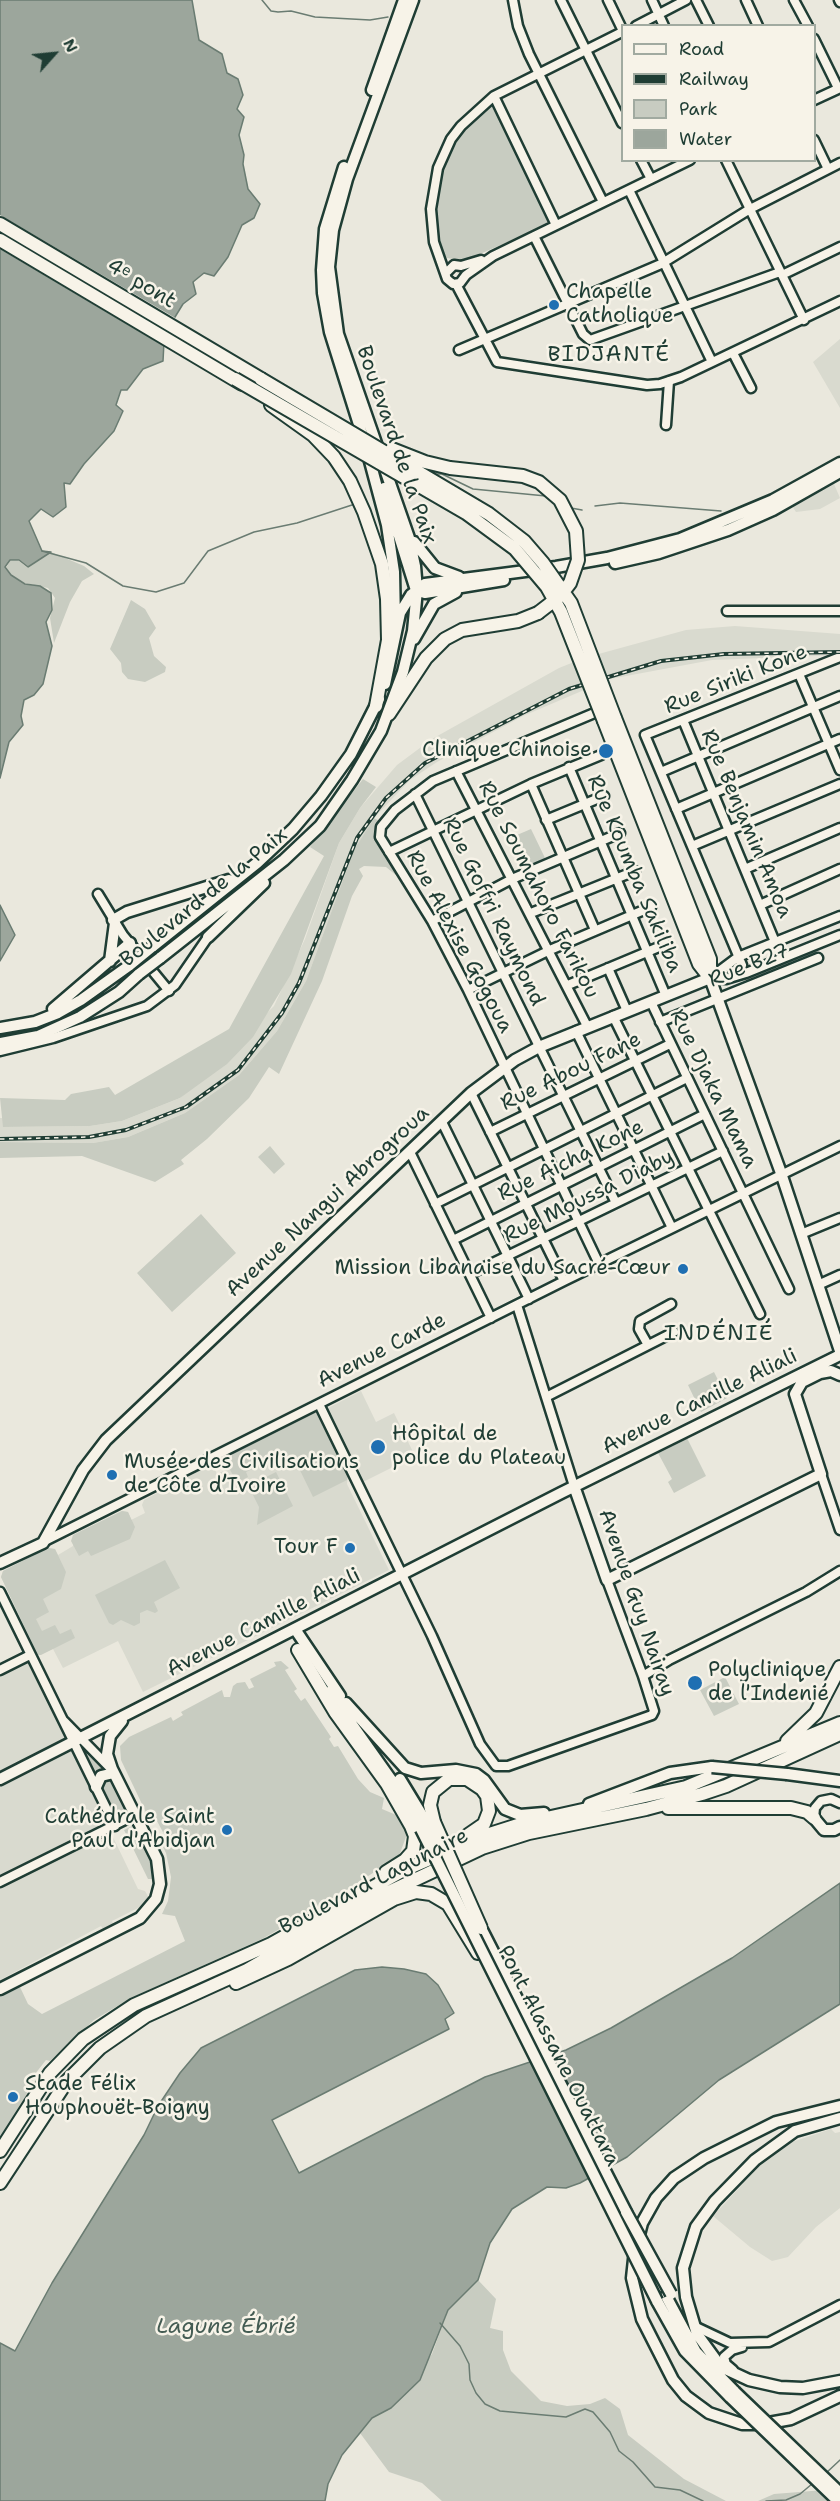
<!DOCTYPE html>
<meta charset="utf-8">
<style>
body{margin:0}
#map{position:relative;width:840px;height:2501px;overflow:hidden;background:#eae8dd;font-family:"Shantell Sans",sans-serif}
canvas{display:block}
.legend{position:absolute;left:621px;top:24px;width:195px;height:138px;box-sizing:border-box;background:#f7f3e8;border:2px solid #a1aaa0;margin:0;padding:8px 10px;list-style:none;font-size:18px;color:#1f3d34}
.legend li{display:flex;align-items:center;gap:12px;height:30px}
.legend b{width:30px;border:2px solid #a1aaa0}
.north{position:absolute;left:24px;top:24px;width:60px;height:60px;-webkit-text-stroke:4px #f7f3e8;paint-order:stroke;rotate:63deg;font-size:16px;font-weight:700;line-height:24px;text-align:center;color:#1f3d34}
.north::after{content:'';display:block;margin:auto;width:21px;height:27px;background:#1f3d34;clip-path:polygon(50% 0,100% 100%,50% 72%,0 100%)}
</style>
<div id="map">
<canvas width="840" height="2501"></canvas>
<ul class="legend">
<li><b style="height:8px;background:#f7f3e8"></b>Road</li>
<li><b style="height:8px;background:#1f3d34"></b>Railway</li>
<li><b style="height:16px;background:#c8ccc1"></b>Park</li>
<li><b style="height:16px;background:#9ca69c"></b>Water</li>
</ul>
<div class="north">N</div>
</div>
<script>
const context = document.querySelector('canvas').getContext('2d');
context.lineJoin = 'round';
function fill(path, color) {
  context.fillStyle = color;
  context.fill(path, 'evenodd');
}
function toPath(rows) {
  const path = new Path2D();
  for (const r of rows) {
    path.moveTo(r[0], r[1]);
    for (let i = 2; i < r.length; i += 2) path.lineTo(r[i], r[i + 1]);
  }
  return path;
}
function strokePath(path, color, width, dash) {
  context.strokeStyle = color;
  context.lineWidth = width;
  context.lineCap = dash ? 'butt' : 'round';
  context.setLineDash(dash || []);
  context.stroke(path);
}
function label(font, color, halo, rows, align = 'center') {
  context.font = font + ' "Shantell Sans",sans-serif';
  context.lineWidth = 5;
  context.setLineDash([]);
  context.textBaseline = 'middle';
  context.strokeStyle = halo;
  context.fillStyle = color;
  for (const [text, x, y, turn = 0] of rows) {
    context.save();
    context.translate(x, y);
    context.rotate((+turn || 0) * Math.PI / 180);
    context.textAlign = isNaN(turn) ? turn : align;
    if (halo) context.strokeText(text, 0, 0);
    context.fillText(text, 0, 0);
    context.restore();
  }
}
fill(toPath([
 [840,339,840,408,813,362],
 [834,484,840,498,820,509,796,512,792,506],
 [735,626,840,634,840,655,712,660,610,679,523,716,437,762,410,780,374,818,354,851,306,981,277,1031,239,1075,185,1113,128,1137,93,1143,0,1142,0,1118,3,1118,3,1127,90,1126,122,1121,180,1098,274,1006,305,939,339,843,360,808,397,765,432,739,559,668,584,658,686,630],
 [361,1391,376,1422,394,1413,415,1456,363,1482,326,1409],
 [314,1413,319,1414,348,1474,347,1484,389,1570,143,1692,118,1641,63,1668,53,1649,38,1655,1,1577,3,1571,48,1548,55,1549,58,1555,73,1546,73,1535,122,1511,128,1512,131,1520,145,1513,142,1505,144,1500,212,1464,217,1474,232,1467,230,1461,233,1453],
 [27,1660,67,1739,0,1772,0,1674],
 [70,1748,138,1889,145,1891,150,1900,148,1903,112,1921,114,1927,105,1932,101,1926,0,1980,0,1783],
 [831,2129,835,2133,840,2132,840,2208,816,2227,788,2257,772,2261,750,2247,713,2216,766,2159,792,2142]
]), '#d9dacf');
fill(toPath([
 [493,103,551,223,464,261,447,258,438,245,434,200,439,167,460,133],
 [51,552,84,566,94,574,82,581,70,602,54,643,50,618,55,598,48,588,25,583,11,575,6,568,10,561,19,561,28,568],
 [131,600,145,609,156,628,149,638,154,656,166,667,165,672,145,682,128,679,122,672,121,663,110,649],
 [363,779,376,787,360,808,339,843,291,974,253,1037,227,1064,180,1098,122,1121,90,1126,3,1127,0,1098,65,1100,71,1094,109,1087,115,1095,229,1029,324,856,310,847],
 [374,818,381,822,374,833,376,843,384,851,394,854,445,947,441,947,411,892,397,876,386,867,364,866,359,869,363,876,352,896,322,981,279,1074,269,1067,249,1098,207,1139,181,1160,184,1164,155,1182,82,1156,0,1158,0,1142,93,1143,128,1137,185,1113,239,1075,277,1031,306,981,354,850],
 [531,829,545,858,531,865,517,835],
 [270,1146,285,1164,274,1174,258,1157],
 [201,1214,236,1253,172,1312,137,1273],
 [714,1372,727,1398,701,1412,688,1385],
 [314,1413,319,1414,348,1474,347,1480,313,1497,296,1462,282,1469,276,1457,246,1472,248,1477,242,1480,234,1477,229,1468,232,1466,230,1461,233,1453],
 [687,1438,706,1476,674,1493,668,1482,672,1479,658,1453],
 [276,1472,293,1506,257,1525,259,1507,253,1495,242,1485,249,1480,252,1484],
 [122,1511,128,1512,135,1527,130,1539,91,1556,88,1551,79,1556,71,1541,73,1535],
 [48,1548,55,1549,66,1572,61,1589,43,1599,49,1612,36,1619,42,1631,55,1625,60,1634,71,1629,75,1638,41,1655,38,1655,1,1577,3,1571],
 [165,1560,180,1588,154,1602,158,1611,155,1613,147,1610,140,1613,140,1623,134,1626,121,1620,113,1625,109,1623,95,1595],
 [281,1661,289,1668,285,1670,297,1689,294,1691,301,1701,305,1698,331,1737,329,1739,334,1747,338,1746,358,1779,370,1792,384,1798,382,1809,401,1817,407,1829,407,1834,399,1856,339,1895,262,1939,131,1998,94,2020,50,2061,46,2060,35,2074,24,2100,0,2140,0,1997,20,1987,28,2004,42,2014,185,1941,175,1916,162,1914,168,1901,171,1877,166,1853,159,1839,165,1836,157,1821,151,1823,121,1760,120,1746,129,1737,171,1717,173,1721,183,1715,181,1712,222,1690,224,1697,230,1697,233,1686,237,1683,245,1682,249,1689,254,1687,250,1679,276,1666,274,1662],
 [725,1677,739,1704,714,1716,700,1690],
 [81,1744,89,1750,106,1770,127,1811,116,1816],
 [134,1825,153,1861,156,1879,148,1879,124,1830],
 [478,2280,496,2299,490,2328,503,2331,503,2350,511,2371,541,2401,567,2406,590,2404,605,2398,620,2409,628,2435,684,2479,726,2501,738,2501,442,2501,422,2483,389,2472,360,2433,372,2418,391,2408,432,2354,448,2310],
 [837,2489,840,2501,758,2501,774,2494]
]), '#c8ccc1');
const water = toPath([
 [0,0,192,0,199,40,222,54,227,73,238,79,243,95,237,109,244,117,239,135,244,155,243,164,248,189,260,204,254,218,242,225,228,257,214,276,204,273,193,282,196,294,183,304,175,317,164,342,163,361,143,369,127,390,121,390,116,405,123,411,114,431,84,464,70,484,64,483,66,507,53,517,41,509,29,521,42,551,51,552,28,567,19,560,10,560,5,567,11,575,25,584,40,586,51,593,52,610,46,622,52,646,43,684,34,695,24,700,21,716,23,725,9,742,0,778,0,0],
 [0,905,15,935,0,961,0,905],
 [840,1883,840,2004,719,2080,627,2157,580,2183,566,2188,547,2187,512,2209,490,2243,478,2280,448,2310,420,2380,391,2408,372,2418,342,2455,328,2484,325,2501,0,2501,0,2343,15,2351,52,2283,144,2135,158,2106,180,2073,201,2048,355,1970,382,1967,404,1969,426,1974,438,1985,454,2013,445,2019,449,2029,272,2120,299,2173,485,2077,566,2050,611,2028,732,1958,840,1883]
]);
fill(water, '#9ca69c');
strokePath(water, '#6a7c72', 1.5);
fill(toPath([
 [0,215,177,319,167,348,0,249]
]), '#eae8dd');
strokePath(toPath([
 [262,0,271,11,278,12,291,11,315,17,370,20,388,17],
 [431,474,442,474,473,489,546,496],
 [403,487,408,484],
 [595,506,620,503,721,511],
 [571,508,582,510],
 [42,551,86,563,123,586,156,592,184,583,208,551,254,532,297,523,355,504],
 [440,2323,460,2346,469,2364,470,2380,476,2393,485,2404,500,2411,566,2417,585,2409,593,2412,610,2432,619,2451,633,2462,655,2487,680,2490,703,2501],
 [825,2474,840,2460],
 [766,2501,786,2500,800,2494,812,2484]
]), '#6a7c72', 1.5);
const minor = toPath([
 [513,0,518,26,529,54,603,202],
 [561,0,622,123],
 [608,0,622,29],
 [652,0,664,26],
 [696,0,709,26],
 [746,0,758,26],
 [794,0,808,26],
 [839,0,840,2],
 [636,26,686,0],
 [622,32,494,96,461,126,451,139,438,168,431,209,434,242,447,279,453,284,460,283,466,275,493,256,690,160],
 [814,39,838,88],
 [494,96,556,225],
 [814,100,840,88],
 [814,140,828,169],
 [641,160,651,179],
 [726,160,804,320],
 [630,192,712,362],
 [534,236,583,334,590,340,780,272],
 [446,273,454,265,461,266,481,260],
 [782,275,840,247],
 [456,284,497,362,647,385,660,384,681,377,840,301],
 [459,350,661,264,750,209,840,163],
 [733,353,751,388],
 [666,425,669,381],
 [727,611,840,611],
 [799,674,840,770],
 [592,714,433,781,395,810,381,827,380,837,432,921,468,990,599,1264],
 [683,720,775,942],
 [569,767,666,996],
 [456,771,587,1026],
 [661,772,840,696],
 [531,784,595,930],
 [415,794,616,1203],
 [676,809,840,739],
 [546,820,604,796],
 [692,846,840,784],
 [389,852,531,784,601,755],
 [745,869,840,828],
 [98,894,123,935,169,991],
 [760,905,840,869],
 [531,913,635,871],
 [432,921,512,879,620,833],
 [742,965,645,735,840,657],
 [608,968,627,1011],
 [710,978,738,957,840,916],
 [710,978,726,979,746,973,840,935],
 [568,985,666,944],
 [468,990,550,950,651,907],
 [651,1002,789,1289],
 [613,1016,760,1314],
 [660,1022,818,958],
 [576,1031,672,1228],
 [0,1051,53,1038,147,1006,175,985,208,937],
 [471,1093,564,1281],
 [442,1122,529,1299],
 [490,1132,670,1044],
 [410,1152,491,1318],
 [435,1204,687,1078],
 [801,1234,840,1218],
 [453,1240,705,1114],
 [470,1274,723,1151],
 [818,1285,840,1275],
 [517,1305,574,1486],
 [648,1345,639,1329,640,1321,671,1304],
 [546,1397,674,1332],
 [319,1404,432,1636,480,1744,496,1766,508,1766,652,1715,654,1711,643,1676,607,1580],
 [821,1474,840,1530],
 [43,1542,564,1281,840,1146],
 [0,1592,115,1826],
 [0,1670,30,1655],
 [643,1676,669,1660,806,1592,840,1571],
 [64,1721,111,1769],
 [814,1818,815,1808,821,1801,831,1799,840,1803],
 [0,1882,135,1815],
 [694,2326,730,2343,769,2342,840,2305],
 [733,2370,726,2364,724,2357,732,2350,742,2347]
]);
const major = toPath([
 [372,90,404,0],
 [344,167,325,229,322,270,323,293,330,332,367,450,387,525,394,572,395,622],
 [384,488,415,587],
 [414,542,435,568,459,577],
 [615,563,659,553,728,530,773,510,840,472],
 [417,590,425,593,504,580],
 [414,639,434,604,456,592],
 [385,684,400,613,411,595,425,584,556,567,607,558,680,539,773,500,840,463],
 [113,920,127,912,229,880],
 [208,937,264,883],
 [152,947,257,863,293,829,321,796,351,754,379,699],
 [160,958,284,860,320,826,352,780,381,731,403,672,413,631,417,590,415,566,409,538,338,334,329,267,333,230,347,179,413,0],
 [110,961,115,923],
 [53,1009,130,943],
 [0,1028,35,1022,58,1013,81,1000,130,965],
 [0,1043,38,1036,80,1017,119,992,139,974],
 [574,1486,607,1580,821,1474,795,1394,802,1382,820,1373,831,1371,840,1375],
 [0,1563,43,1543,83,1470,106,1440,471,1093,515,1060,539,1047,710,978,781,1173,840,1351],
 [295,1629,340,1696],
 [329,1692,399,1791,421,1829],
 [346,1703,405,1768,421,1773,456,1770,476,1774,484,1780,505,1809,520,1815,544,1813],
 [787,1774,840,1781],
 [0,1779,561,1493,840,1355],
 [400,1779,428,1825],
 [96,1787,101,1776,114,1773],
 [589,1804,670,1773,712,1767],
 [814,1818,824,1830,834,1830,840,1827],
 [481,1928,626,2212],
 [0,1989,140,1918,156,1899,160,1884,157,1859,112,1769,107,1754,110,1736,122,1721],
 [840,2106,776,2122,704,2158,674,2178,656,2198,642,2223,635,2250,632,2278,642,2319,673,2380,686,2396,709,2413,742,2424,763,2424,791,2419,840,2396],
 [840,2118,795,2131,755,2160,715,2201,696,2227,683,2268,686,2297,697,2334,721,2367,749,2380,780,2387,803,2388,840,2381],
 [666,2296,696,2352,735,2392],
 [657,2301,685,2351,730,2397]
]);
const highway = toPath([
 [0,224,261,379],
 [0,240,242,384],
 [271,405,313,435,334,457,350,481,364,512,382,564,387,599,388,640,376,706],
 [389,714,426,658,445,639,462,630,518,621,538,613],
 [615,718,710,959,710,978],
 [604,721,699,964,710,978],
 [298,1650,335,1712,387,1784,411,1826,415,1836,413,1851,405,1860,386,1872],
 [787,1741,816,1713,840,1667],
 [668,1808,791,1808,807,1812,814,1818],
 [434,1822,430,1805,433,1792,449,1779,467,1779,482,1789,487,1796,489,1811,484,1824,468,1835],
 [236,1983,288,1959,394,1899,416,1892,431,1894,448,1904,478,1953],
 [0,2151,50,2073,83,2039,134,2005,271,1944,402,1871,480,1837,524,1823,686,1787,840,1723],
 [0,2183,67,2081,100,2048,146,2016,247,1970,351,1910,482,1848,529,1833,646,1809,702,1794,726,1786,840,1734]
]);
strokePath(minor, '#1f3d34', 13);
strokePath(major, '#1f3d34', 15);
strokePath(highway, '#1f3d34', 16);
strokePath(minor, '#f7f3e8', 8);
strokePath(major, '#f7f3e8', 10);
strokePath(highway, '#f7f3e8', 12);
const rail = toPath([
 [0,1139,89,1137,126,1130,186,1107,238,1070,282,1013,299,983,357,838,386,798,425,763,569,689,661,661,724,654,840,652]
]);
strokePath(rail, '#1f3d34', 4);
strokePath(rail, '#f7f3e8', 1.5, [4.5]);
const majorBridge = toPath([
 [130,965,152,947],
 [139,974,160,958],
 [712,1767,787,1774],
 [428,1825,438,1845],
 [421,1829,657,2301],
 [626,2212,671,2294],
 [735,2392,840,2493],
 [730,2397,838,2501]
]);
const highwayBridge = toPath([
 [235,379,466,513,515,549,547,587,561,612,604,721],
 [261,379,489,514,524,541,543,563,571,603,615,718],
 [392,449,425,462,450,468,523,476,539,482,560,500,576,531,578,560,570,583,560,596,538,613],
 [434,1822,481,1928]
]);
strokePath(majorBridge, '#1f3d34', 15, []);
strokePath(highwayBridge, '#1f3d34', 16, []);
strokePath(majorBridge, '#f7f3e8', 10);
strokePath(highwayBridge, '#f7f3e8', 12);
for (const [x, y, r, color] of [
 [554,305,6,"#1f6fb2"],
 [606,751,8,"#1f6fb2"],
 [683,1269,6,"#1f6fb2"],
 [378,1447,8,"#1f6fb2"],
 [112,1475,6,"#1f6fb2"],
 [350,1548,6,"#1f6fb2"],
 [695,1683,8,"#1f6fb2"],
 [227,1830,6,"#1f6fb2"],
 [13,2097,6,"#1f6fb2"]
]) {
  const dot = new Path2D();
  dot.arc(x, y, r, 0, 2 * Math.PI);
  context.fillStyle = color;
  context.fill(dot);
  strokePath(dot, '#f7f3e8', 2);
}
label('21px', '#1f3d34', '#f7f3e8', [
 ["4ᵉ pont",141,284,31],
 ["Boulevard de la Paix",396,445,71],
 ["Rue Siriki Kone",736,680,-22],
 ["Rue Benjamin Amoa",746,824,67],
 ["Rue Koumba Sakiliba",634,874,67],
 ["Rue Soumahoro Farikou",538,890,63],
 ["Boulevard de la Paix",204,898,-39],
 ["Rue Goffri Raymond",493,912,64],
 ["Rue Alexise Gogoua",459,942,62],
 ["Rue B27",749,966,-22],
 ["Rue Abou Fane",571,1072,-26],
 ["Rue Djaka Mama",713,1089,64],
 ["Rue Aicha Kone",571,1161,-26],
 ["Rue Moussa Diaby",589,1197,-26],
 ["Avenue Nangui Abrogroua",328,1202,-43],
 ["Avenue Carde",382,1351,-27],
 ["Avenue Camille Aliali",700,1402,-26],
 ["Avenue Guy Nairay",636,1603,71],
 ["Avenue Camille Aliali",264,1623,-27],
 ["Boulevard Lagunaire",374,1882,-27],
 ["Pont Alassane Ouattara",558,2056,63]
]);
label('21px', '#1f3d34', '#f7f3e8', [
 ["Chapelle",566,293],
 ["Catholique",566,317],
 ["Clinique Chinoise",592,751,"right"],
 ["Mission Libanaise du Sacré-Cœur",671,1269,"right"],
 ["Hôpital de",392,1435],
 ["police du Plateau",392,1459],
 ["Musée des Civilisations",124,1463],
 ["de Côte d’Ivoire",124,1487],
 ["Tour F",338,1548,"right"],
 ["Polyclinique",708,1671],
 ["de l'Indenié",708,1695],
 ["Cathédrale Saint",215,1818,"right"],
 ["Paul d'Abidjan",215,1842,"right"],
 ["Stade Félix",25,2085],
 ["Houphouët-Boigny",25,2109]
], 'left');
context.letterSpacing = '1.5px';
label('22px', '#1f3d34', '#f7f3e8', [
 ["BIDJANTÉ",609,355],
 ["INDÉNIÉ",719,1334]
]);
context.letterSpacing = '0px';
label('italic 22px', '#445c53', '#f7f3e8', [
 ["Lagune Ébrié",226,2327]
]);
</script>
